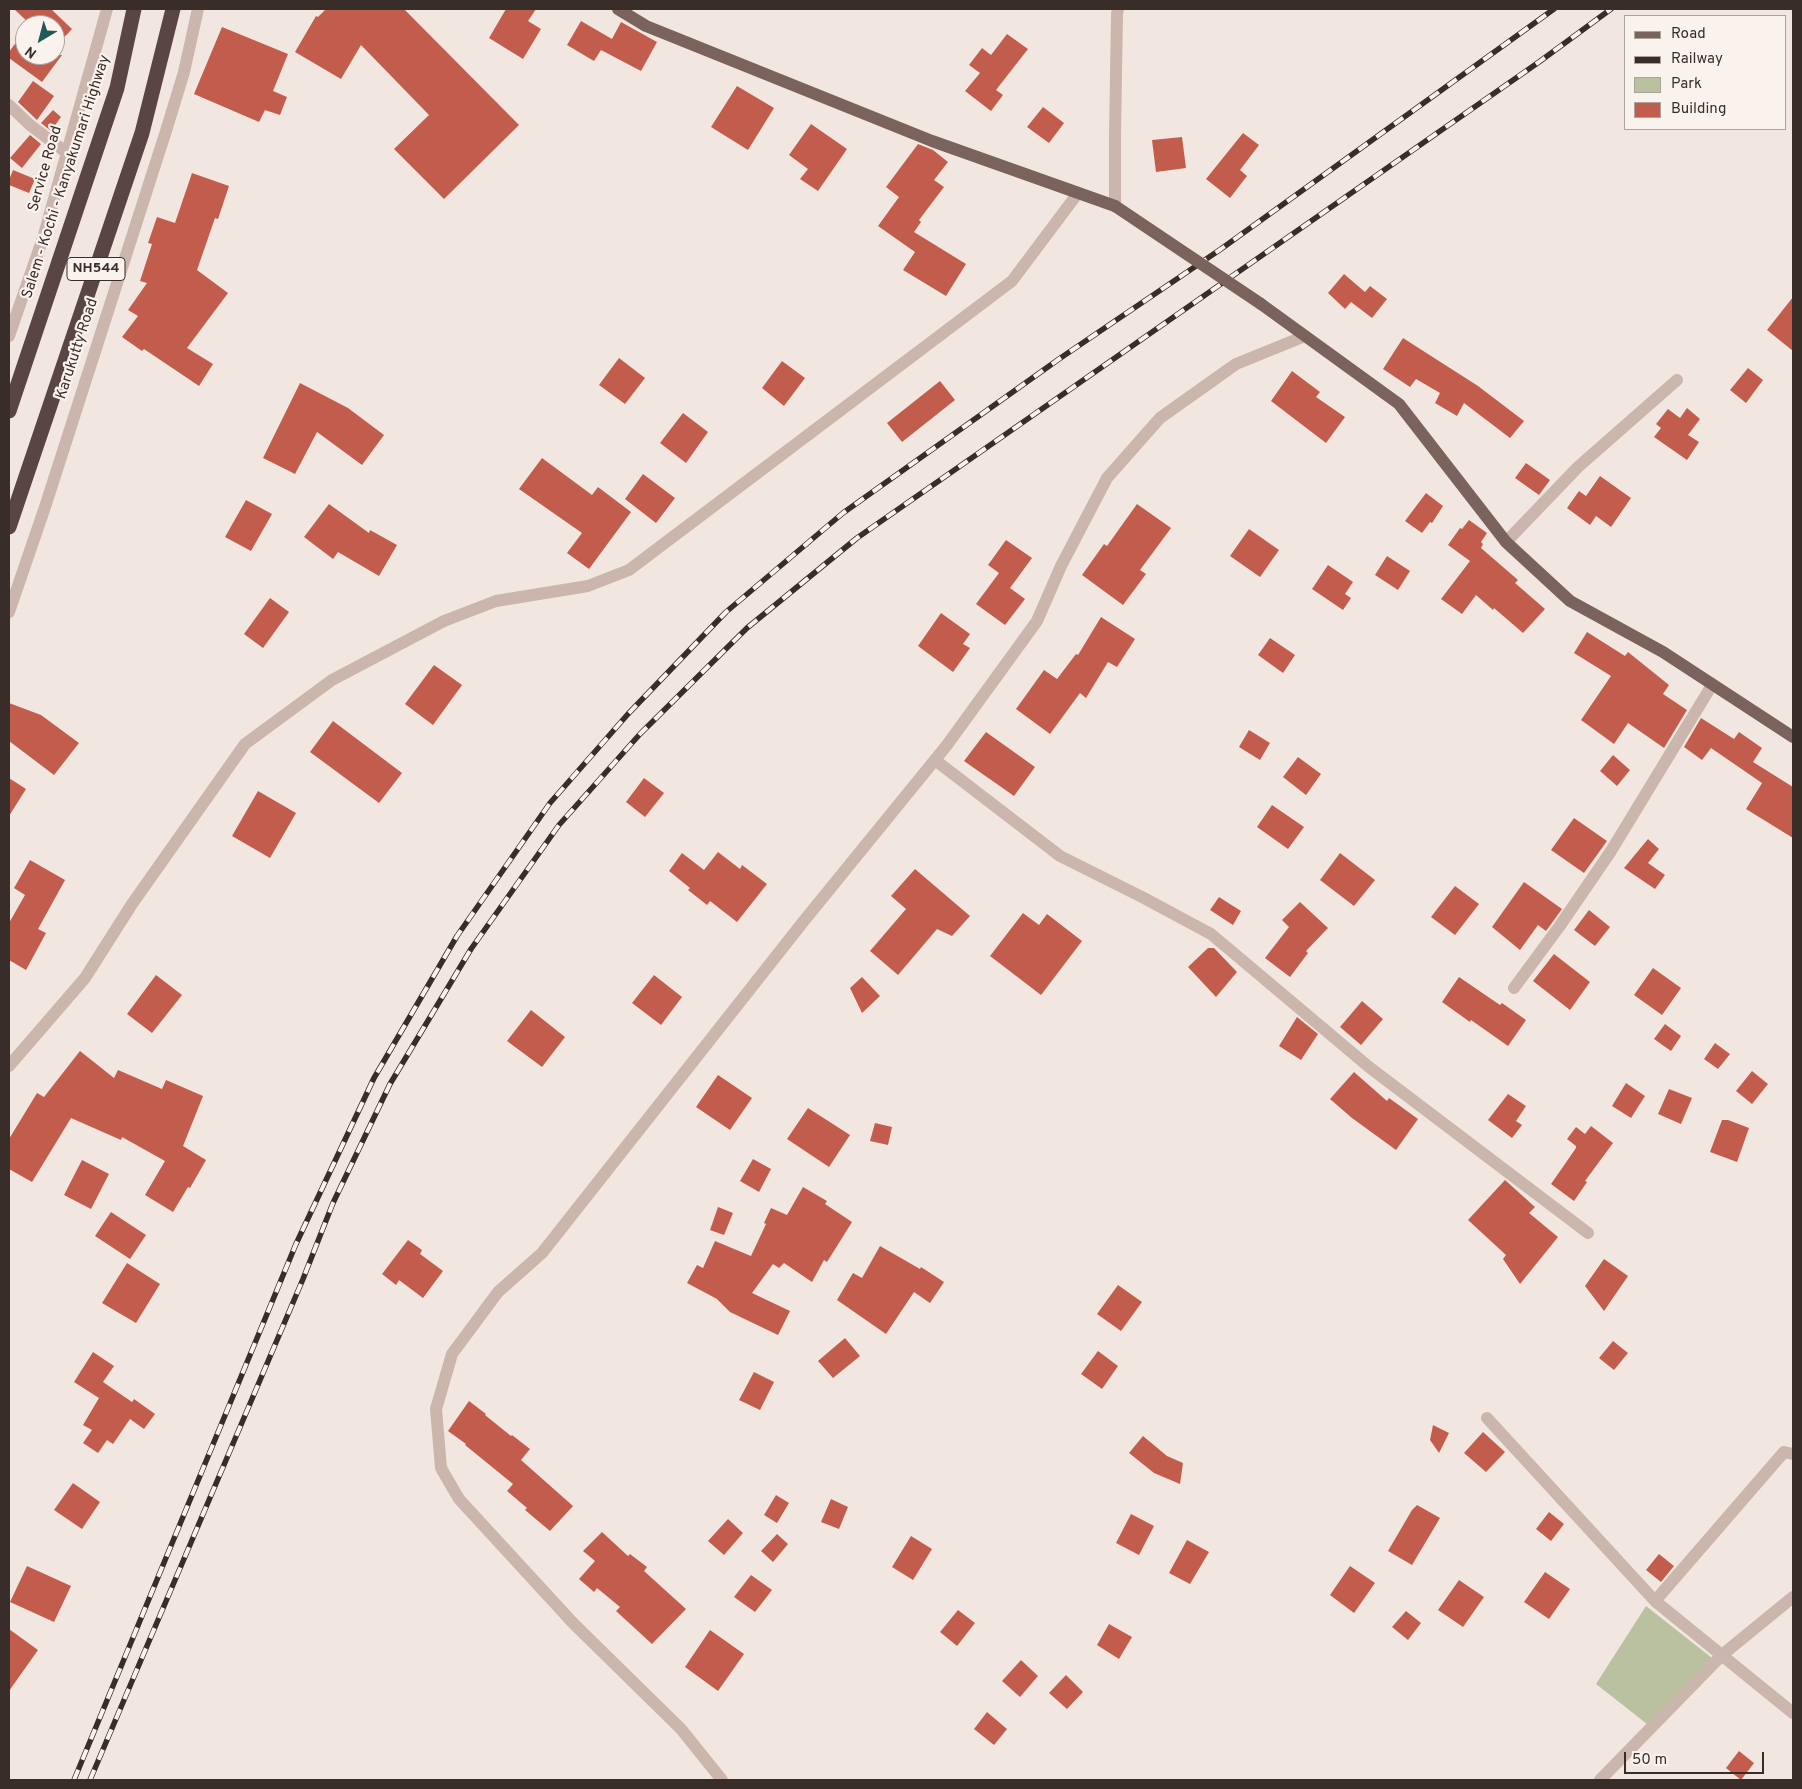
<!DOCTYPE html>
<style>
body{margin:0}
#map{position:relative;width:1802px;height:1789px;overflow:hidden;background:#f2e7e0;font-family:Overpass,sans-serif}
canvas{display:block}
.frame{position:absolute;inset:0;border:10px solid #392d2a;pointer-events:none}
.legend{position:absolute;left:1624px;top:15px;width:162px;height:115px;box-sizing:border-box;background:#faf2ec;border:1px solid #ada39e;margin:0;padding:6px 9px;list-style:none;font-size:15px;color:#392d2a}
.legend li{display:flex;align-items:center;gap:10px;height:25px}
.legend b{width:25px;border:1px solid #ada39e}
.north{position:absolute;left:15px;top:15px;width:50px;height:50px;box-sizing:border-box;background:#faf2ec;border:1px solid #ada39e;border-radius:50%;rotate:217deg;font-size:14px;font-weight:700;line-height:20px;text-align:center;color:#392d2a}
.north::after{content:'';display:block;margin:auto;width:18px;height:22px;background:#215956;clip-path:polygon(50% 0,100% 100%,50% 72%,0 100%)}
.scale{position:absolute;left:1624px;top:1752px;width:140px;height:22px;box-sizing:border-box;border:2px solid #392d2a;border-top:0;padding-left:6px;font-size:15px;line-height:18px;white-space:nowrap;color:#392d2a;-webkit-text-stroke:4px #faf2ec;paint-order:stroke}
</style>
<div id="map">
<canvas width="1802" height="1789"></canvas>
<div class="frame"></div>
<ul class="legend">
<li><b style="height:6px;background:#7a635c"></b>Road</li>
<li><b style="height:6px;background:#392d2a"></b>Railway</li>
<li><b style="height:14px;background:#bac1a0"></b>Park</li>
<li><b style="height:14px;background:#c25d4e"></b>Building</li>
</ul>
<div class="north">N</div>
<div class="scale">50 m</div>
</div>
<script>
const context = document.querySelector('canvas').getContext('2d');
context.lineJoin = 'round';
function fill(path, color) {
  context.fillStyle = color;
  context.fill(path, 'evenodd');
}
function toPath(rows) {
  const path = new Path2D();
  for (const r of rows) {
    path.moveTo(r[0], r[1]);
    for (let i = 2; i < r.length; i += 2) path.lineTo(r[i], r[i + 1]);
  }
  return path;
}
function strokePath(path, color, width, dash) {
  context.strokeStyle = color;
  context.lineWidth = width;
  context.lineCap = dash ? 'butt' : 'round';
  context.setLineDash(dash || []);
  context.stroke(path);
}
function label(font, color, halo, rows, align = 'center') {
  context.font = font + ' Overpass,sans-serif';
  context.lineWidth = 4.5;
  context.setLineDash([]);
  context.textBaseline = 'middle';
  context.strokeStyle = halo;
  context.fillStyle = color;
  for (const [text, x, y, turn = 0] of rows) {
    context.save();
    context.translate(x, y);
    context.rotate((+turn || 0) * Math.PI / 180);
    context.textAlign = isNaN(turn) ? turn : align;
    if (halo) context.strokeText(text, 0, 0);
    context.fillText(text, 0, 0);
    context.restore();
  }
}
fill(toPath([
 [1646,1606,1712,1658,1647,1724,1596,1684]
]), '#bac1a0');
fill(toPath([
 [14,9,51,9,72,29,55,47,55,25,31,25],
 [326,9,404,9,519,125,444,199,394,149,429,115,361,45,341,79,295,52,316,16,318,17],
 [506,9,536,9,528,21,541,29,523,59,489,38],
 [581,21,612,39,621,22,657,42,641,71,601,50,594,61,567,45],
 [222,27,288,54,273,91,287,97,280,115,265,110,259,122,194,94],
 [25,30,25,55,62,55,42,82,9,58,9,52],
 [1007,34,1028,49,996,90,1003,95,991,111,965,91,980,73,969,65,982,48,991,55],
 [33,81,54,96,37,120,18,102],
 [737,86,774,108,748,150,711,127],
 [1043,107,1064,123,1049,143,1027,127],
 [53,110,61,117,51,131,41,123],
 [811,124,847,149,818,191,800,179,808,169,789,155],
 [1243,133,1259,145,1240,170,1247,176,1230,198,1206,179],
 [30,135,41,144,22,168,10,158],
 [1182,137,1186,168,1156,172,1152,140],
 [918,144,933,150,948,162,934,180,944,187,919,220,921,222,914,232,966,264,946,296,903,270,915,252,878,226,899,197,886,187],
 [13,170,35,179,29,193,9,185,9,180],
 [192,173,229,186,218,219,215,218,197,270,228,293,187,348,213,364,199,386,144,349,142,351,122,337,138,316,128,310,147,283,140,281,152,244,148,243,157,217,175,223],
 [1344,274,1365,292,1370,286,1387,299,1372,318,1351,302,1345,309,1328,293],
 [1793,297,1793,351,1767,330],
 [1403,338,1478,386,1524,421,1510,438,1464,403,1457,416,1435,403,1440,393,1416,379,1410,387,1383,369],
 [619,358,645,378,625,404,599,385],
 [782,361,805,378,784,406,762,388],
 [1748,368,1763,380,1746,403,1730,390],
 [1292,371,1320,392,1316,397,1345,417,1326,443,1271,401],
 [940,381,955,400,902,442,887,423],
 [300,383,348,408,384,435,362,465,317,432,295,474,263,458],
 [1687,408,1700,419,1688,435,1699,442,1687,460,1654,437,1661,428,1656,424,1668,409,1680,418],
 [683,413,708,432,686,463,660,443],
 [542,458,592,495,598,487,631,512,589,569,567,553,582,533,519,489],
 [1526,463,1550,480,1539,495,1515,478],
 [643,474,675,498,656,523,625,499],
 [1600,476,1631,498,1611,527,1596,516,1590,525,1567,508,1579,491,1586,496],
 [1426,493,1443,506,1432,523,1430,522,1422,533,1405,521],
 [246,500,272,514,251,551,225,537],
 [329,504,369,533,370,530,397,545,379,576,338,552,333,559,304,537],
 [1137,504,1171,528,1140,570,1146,574,1123,605,1082,575,1104,544,1107,546],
 [1469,520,1487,533,1481,542,1483,544,1481,548,1518,580,1515,583,1545,609,1523,633,1494,608,1493,610,1476,595,1462,614,1441,599,1470,561,1448,545,1460,528,1462,529],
 [1249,529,1279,550,1260,577,1230,556],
 [1006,540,1032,558,1010,588,1025,599,1005,625,976,604,999,573,988,565],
 [1387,556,1410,571,1398,590,1375,575],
 [1328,565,1353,582,1345,594,1351,598,1343,610,1312,589],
 [270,598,289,612,263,648,244,634],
 [941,613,970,634,963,644,970,648,953,672,918,646],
 [1101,617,1135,639,1117,667,1108,662,1086,698,1080,693,1050,734,1016,709,1044,670,1057,679,1076,654,1078,655],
 [1587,632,1625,656,1628,652,1669,685,1663,694,1687,710,1664,748,1628,723,1614,744,1581,720,1611,676,1574,653],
 [1270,638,1295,655,1283,673,1258,655],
 [434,665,462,685,433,725,405,704],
 [9,703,41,715,79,743,54,775,9,741],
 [1701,718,1734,739,1739,732,1762,748,1753,762,1793,787,1793,838,1746,809,1762,783,1711,748,1702,760,1684,747],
 [333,721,402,773,379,803,310,752],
 [1249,730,1270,743,1260,760,1239,747],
 [986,732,1035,767,1014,796,964,761],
 [1613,755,1630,770,1617,786,1600,771],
 [1298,757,1321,774,1306,795,1283,777],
 [9,778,26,789,9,816],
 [644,778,664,793,645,817,626,802],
 [258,791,296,813,270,858,232,836],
 [1272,805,1304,827,1288,849,1257,827],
 [1574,818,1607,841,1584,873,1551,850],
 [1648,839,1659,849,1648,863,1665,875,1655,889,1624,868],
 [718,852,740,869,742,865,767,884,737,922,710,901,707,905,688,890,690,888,669,871,682,853,704,870],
 [1340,853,1375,880,1354,906,1320,880],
 [30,860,65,880,38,929,46,933,26,970,9,960,9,923,25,895,14,888],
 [915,869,970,916,952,936,937,929,898,975,870,951,906,909,891,896],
 [1524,882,1562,909,1546,931,1538,925,1520,950,1492,927],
 [1455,886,1479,904,1455,935,1431,917],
 [1219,897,1241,911,1233,925,1210,910],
 [1300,902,1328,928,1306,951,1308,953,1290,977,1265,958,1289,927,1282,920],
 [1589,910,1610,927,1595,946,1574,930],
 [1023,913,1039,925,1047,914,1082,941,1041,995,990,956],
 [1208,948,1214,948,1237,972,1216,997,1188,967],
 [1554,954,1590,982,1570,1010,1533,981],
 [1653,968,1681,988,1662,1015,1634,995],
 [156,975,182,995,152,1033,127,1014],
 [654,975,682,997,661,1025,632,1003],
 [862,977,880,996,862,1013,850,988],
 [1459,977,1500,1005,1502,1003,1526,1020,1508,1046,1471,1020,1470,1022,1442,1002],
 [1362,1001,1383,1019,1361,1045,1340,1027],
 [531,1010,565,1037,542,1067,507,1041],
 [1297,1017,1318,1034,1301,1060,1279,1046],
 [1665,1024,1681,1036,1671,1051,1654,1039],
 [1715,1043,1730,1054,1718,1069,1704,1059],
 [80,1051,114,1078,118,1070,162,1089,166,1080,203,1096,183,1146,206,1160,190,1188,188,1187,173,1212,145,1195,165,1161,122,1137,121,1140,71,1118,32,1182,9,1169,9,1139,37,1093,44,1097],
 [1752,1071,1768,1084,1752,1104,1736,1091],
 [1354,1072,1387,1101,1389,1098,1418,1119,1396,1150,1352,1118,1330,1099],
 [718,1075,752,1098,730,1130,696,1107],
 [1626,1083,1645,1096,1631,1118,1612,1106],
 [1669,1089,1692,1098,1681,1124,1658,1114],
 [1508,1094,1526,1106,1516,1121,1522,1125,1512,1138,1488,1120],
 [808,1108,850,1135,829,1167,787,1139],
 [1722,1120,1728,1120,1749,1128,1737,1162,1710,1152],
 [875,1123,892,1127,888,1145,870,1141],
 [1591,1126,1613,1143,1585,1181,1587,1182,1574,1201,1551,1184,1576,1148,1576,1146,1567,1139,1576,1127,1585,1134],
 [753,1159,771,1169,759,1192,740,1181],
 [82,1160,109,1174,91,1209,64,1195],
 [1505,1180,1535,1207,1529,1213,1558,1237,1520,1284,1503,1259,1506,1255,1468,1220],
 [803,1187,827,1201,825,1204,852,1222,827,1262,824,1260,812,1282,784,1263,779,1268,773,1264,752,1293,790,1311,778,1335,730,1312,717,1299,687,1283,697,1265,703,1268,715,1241,751,1256,766,1224,764,1223,771,1208,787,1215],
 [718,1207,733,1213,724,1235,710,1230],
 [111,1212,146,1235,130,1259,95,1236],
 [408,1240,422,1250,420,1254,443,1271,423,1298,399,1280,396,1285,382,1274],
 [880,1246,920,1269,921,1267,944,1282,930,1303,914,1292,886,1334,837,1300,853,1273,862,1278],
 [1604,1259,1628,1276,1604,1311,1585,1286],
 [127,1263,160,1284,136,1323,102,1303],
 [1118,1285,1142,1302,1121,1331,1097,1314],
 [845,1338,860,1356,833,1378,818,1361],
 [1613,1341,1628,1353,1614,1370,1599,1358],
 [1098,1351,1118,1366,1102,1389,1081,1374],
 [93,1352,114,1366,103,1382,132,1402,134,1399,155,1414,144,1429,130,1419,113,1444,107,1440,98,1453,83,1443,92,1430,83,1425,99,1398,74,1382],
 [754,1372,774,1382,760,1410,739,1400],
 [469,1401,486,1414,485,1415,511,1436,512,1435,530,1449,521,1460,573,1506,550,1531,525,1510,527,1508,507,1491,513,1484,465,1445,466,1444,448,1431],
 [1433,1425,1449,1433,1439,1453,1430,1440],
 [1483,1432,1505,1452,1486,1472,1464,1453],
 [1143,1436,1167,1456,1183,1463,1180,1484,1154,1473,1129,1453],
 [73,1483,100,1502,82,1529,54,1510],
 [776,1495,789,1503,777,1523,764,1515],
 [831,1499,848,1507,839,1529,821,1522],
 [1417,1505,1440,1518,1412,1565,1388,1551,1412,1510],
 [1549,1512,1564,1524,1551,1541,1536,1529],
 [1131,1514,1154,1526,1139,1555,1116,1543],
 [728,1519,743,1533,724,1555,708,1541],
 [602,1532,628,1556,630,1554,647,1567,644,1571,686,1609,652,1644,616,1611,620,1607,597,1588,594,1592,579,1579,595,1561,583,1551],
 [777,1534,788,1544,773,1562,761,1551],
 [911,1536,932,1549,913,1580,892,1567],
 [1187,1540,1209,1552,1190,1584,1169,1573],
 [1659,1554,1674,1566,1661,1582,1646,1570],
 [27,1566,71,1586,54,1622,10,1602],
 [1350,1566,1375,1583,1354,1613,1330,1595],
 [1545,1572,1570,1589,1549,1619,1524,1602],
 [751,1575,772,1590,755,1612,734,1597],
 [1459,1580,1484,1597,1463,1627,1438,1610],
 [958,1610,975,1623,957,1646,940,1632],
 [1406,1611,1421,1623,1408,1640,1392,1627],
 [1109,1624,1132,1637,1119,1659,1097,1645],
 [9,1629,38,1650,9,1691],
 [710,1630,744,1654,718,1691,685,1667],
 [1021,1660,1038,1676,1020,1697,1002,1681],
 [1066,1675,1083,1692,1067,1709,1049,1693],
 [987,1712,1007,1729,994,1745,974,1729],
 [1739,1751,1754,1763,1741,1780,1726,1768]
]), '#c25d4e');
strokePath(toPath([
 [9,105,30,125,67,153],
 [1115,206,1115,135,1117,14,1118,9],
 [9,336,43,238,107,9],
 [1506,542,1578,467,1677,380],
 [9,612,45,507,166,131,184,72,198,9],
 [935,760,1060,856,1142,897,1211,934,1369,1067,1588,1233],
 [1514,988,1559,927,1611,851,1712,685],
 [9,1066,85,978,132,904,245,744,332,680,444,621,496,601,588,586,629,570,1012,281,1078,193],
 [1487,1418,1655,1601],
 [1793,1454,1784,1452,1655,1601,1793,1713],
 [722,1780,681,1729,573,1623,459,1499,441,1468,436,1409,452,1354,498,1292,542,1253,803,922,947,745,1037,621,1061,566,1107,478,1160,418,1236,364,1305,336],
 [1600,1780,1722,1655,1793,1597]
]), '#cab6ac', 12);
strokePath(toPath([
 [618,9,646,26,932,141,1115,206],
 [1261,304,1399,404,1506,542,1570,601,1663,652,1793,737]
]), '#7a635c', 12);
strokePath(toPath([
 [9,411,117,88,134,9],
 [9,527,142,133,173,9]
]), '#594642', 15);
const rail = toPath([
 [74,1780,296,1244,374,1078,457,936,550,803,628,714,726,612,843,513,1059,359,1221,249,1554,9],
 [90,1780,303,1279,333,1203,390,1084,471,949,559,825,640,734,747,628,857,538,1539,62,1611,9]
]);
strokePath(rail, '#392d2a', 5.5);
strokePath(rail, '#faf2ec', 4, [11]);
strokePath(toPath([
 [1115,206,1261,304]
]), '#7a635c', 12);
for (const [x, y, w] of [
 [96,269,58]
]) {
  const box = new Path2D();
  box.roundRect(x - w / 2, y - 11.5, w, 23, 4);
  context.fillStyle = '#faf2ec';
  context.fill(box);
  strokePath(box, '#392d2a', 1);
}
label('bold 14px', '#392d2a', null, [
 ["NH544",96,269]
]);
label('15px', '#392d2a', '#faf2ec', [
 ["Service Road",46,169,-74],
 ["Salem - Kochi - Kanyakumari Highway",67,177,-72],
 ["Karukutty Road",78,349,-72]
]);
</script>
